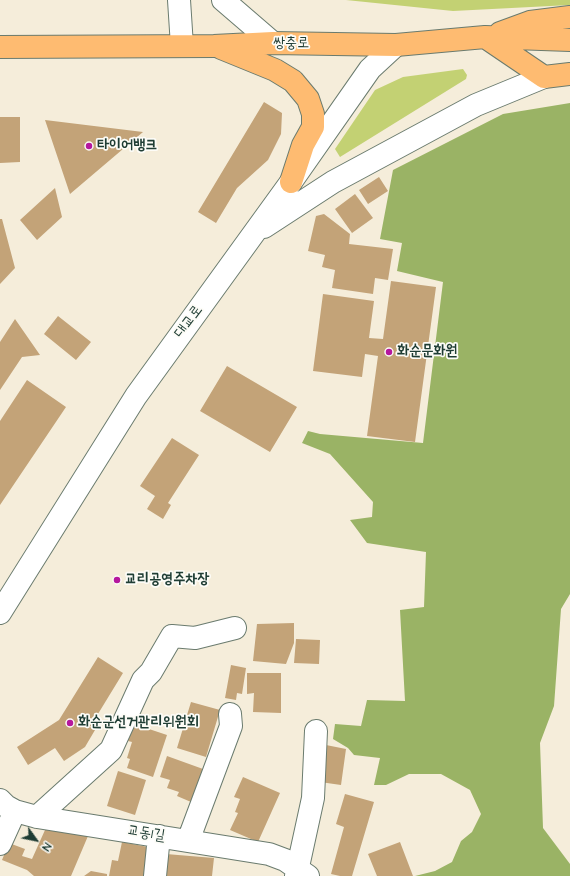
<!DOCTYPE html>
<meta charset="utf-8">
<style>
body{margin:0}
#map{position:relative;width:570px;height:876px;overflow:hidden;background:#f5edda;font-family:"Architects Daughter",sans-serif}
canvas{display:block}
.north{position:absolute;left:16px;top:820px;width:40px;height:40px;-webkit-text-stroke:3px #fdfcf7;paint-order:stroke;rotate:123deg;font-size:11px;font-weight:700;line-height:16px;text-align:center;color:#1f3d34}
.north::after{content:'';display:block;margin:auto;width:14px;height:18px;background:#1f3d34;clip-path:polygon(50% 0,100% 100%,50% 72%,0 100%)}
</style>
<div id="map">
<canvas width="570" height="876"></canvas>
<div class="north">N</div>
</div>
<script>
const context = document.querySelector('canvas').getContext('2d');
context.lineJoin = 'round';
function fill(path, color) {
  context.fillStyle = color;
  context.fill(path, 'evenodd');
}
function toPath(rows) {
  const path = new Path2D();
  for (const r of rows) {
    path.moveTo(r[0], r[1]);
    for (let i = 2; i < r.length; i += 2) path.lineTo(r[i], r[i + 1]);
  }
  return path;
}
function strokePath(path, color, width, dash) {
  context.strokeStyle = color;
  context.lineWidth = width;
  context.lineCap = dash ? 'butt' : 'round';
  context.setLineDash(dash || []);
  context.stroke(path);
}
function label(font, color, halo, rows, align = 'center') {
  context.font = font + ' "Architects Daughter","Poor Story",sans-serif';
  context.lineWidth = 3.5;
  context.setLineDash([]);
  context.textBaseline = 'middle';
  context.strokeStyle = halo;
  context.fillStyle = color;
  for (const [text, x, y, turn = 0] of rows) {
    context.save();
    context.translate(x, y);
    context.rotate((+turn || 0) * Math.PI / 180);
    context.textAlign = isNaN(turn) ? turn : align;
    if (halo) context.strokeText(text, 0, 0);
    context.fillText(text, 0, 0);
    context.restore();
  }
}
fill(toPath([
 [346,0,570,0,570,5,453,11],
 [463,69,467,75,466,79,340,157,335,149,375,90,403,77]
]), '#c3d173');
fill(toPath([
 [570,103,570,594,561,609,554,706,540,743,543,828,570,864,570,876,415,876,435,871,452,862,461,841,472,832,481,814,470,790,441,774,409,774,386,785,374,785,380,758,354,755,348,748,333,739,335,724,361,726,367,700,405,701,400,610,424,607,426,552,367,543,350,520,372,517,373,502,330,454,302,443,308,431,320,434,423,443,443,282,397,271,402,243,380,239,393,170,503,114]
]), '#9ab365');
fill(toPath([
 [264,102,282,113,281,134,268,160,237,188,216,223,198,212],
 [0,117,20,117,20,162,0,163],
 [45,120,143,132,70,194],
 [379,177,388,191,368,204,359,190],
 [55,188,62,217,37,240,20,220],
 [355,194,373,218,352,233,335,209],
 [324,214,350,234,349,244,393,249,388,280,375,278,373,294,332,288,335,270,322,267,325,255,308,251,316,216],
 [0,219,2,219,15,268,0,284],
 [391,281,436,287,415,442,367,436,378,356,365,354,362,377,313,371,323,294,374,301,369,338,383,339],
 [58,316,91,342,76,360,44,334],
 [15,319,40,355,22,357,0,390,0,342],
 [227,366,297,407,270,452,200,411],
 [27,380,66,407,0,505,0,421],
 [172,438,199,455,168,503,171,505,163,519,147,509,155,496,140,486],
 [294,623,294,643,286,664,253,661,257,624],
 [296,639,320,640,319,664,294,663],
 [98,657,123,673,90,727,95,730,85,747,64,761,55,748,28,765,17,747,59,720],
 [231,665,246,668,242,694,237,693,236,700,225,698],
 [247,673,281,673,281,713,253,712,254,693,247,694],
 [191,702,220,710,206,757,177,748],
 [134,724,167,735,153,777,127,768,130,759,127,758,132,742,128,741],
 [326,745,346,749,341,785,320,782],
 [167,756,203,769,191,802,177,796,179,792,167,788,170,780,160,777],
 [118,771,146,780,135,815,107,806],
 [243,777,280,793,258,842,230,830,238,813,235,812,240,799,234,797],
 [345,794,374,802,352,876,340,876,331,874,344,827,336,824],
 [58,829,88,836,71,876,34,876,27,870,2,860,9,843,25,849,22,856,32,859,45,830],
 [122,842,153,848,148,876,109,876,112,860,118,861],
 [400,842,413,876,377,876,368,854],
 [166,854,214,858,212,876,164,876],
 [91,871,107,874,107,876,84,876]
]), '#c3a378');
const minor = toPath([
 [179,0,182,46],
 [223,0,273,43],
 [264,227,333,182,476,105,544,77],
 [0,613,136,396,291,182,370,69,396,45],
 [0,800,6,806,15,811],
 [37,817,111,750,143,680,151,672,172,636,195,638,235,628],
 [188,841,231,726,230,714],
 [0,844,15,811,37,817,269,854,285,860,308,876],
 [155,876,159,836],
 [296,876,313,798,316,731]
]);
const major = toPath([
 [500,33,530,22,570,17],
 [485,37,544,77,570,74],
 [0,47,214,46,273,43,396,45,485,37,570,40],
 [221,48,275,70,293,81,308,99,313,114,313,127,303,145,291,182]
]);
strokePath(minor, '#6a7b6e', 24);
strokePath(major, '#6a7b6e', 24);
strokePath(minor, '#fff', 22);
strokePath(major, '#febb71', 22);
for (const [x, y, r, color] of [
 [89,146,4,"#b5179e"],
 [389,352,4,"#b5179e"],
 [117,580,4,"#b5179e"],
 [70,723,4,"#b5179e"]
]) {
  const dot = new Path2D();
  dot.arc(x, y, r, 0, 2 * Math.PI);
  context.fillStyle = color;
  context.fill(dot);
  strokePath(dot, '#fdfcf7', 1.5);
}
label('15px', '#1f3d34', '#fdfcf7', [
 ["쌍충로",291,44],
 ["대교로",189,322,-53],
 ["교동1길",146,834,9]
]);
label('bold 15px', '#1f3d34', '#fdfcf7', [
 ["타이어뱅크",97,146],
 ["화순문화원",397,352],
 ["교리공영주차장",125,580],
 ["화순군선거관리위원회",78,723]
], 'left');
</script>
